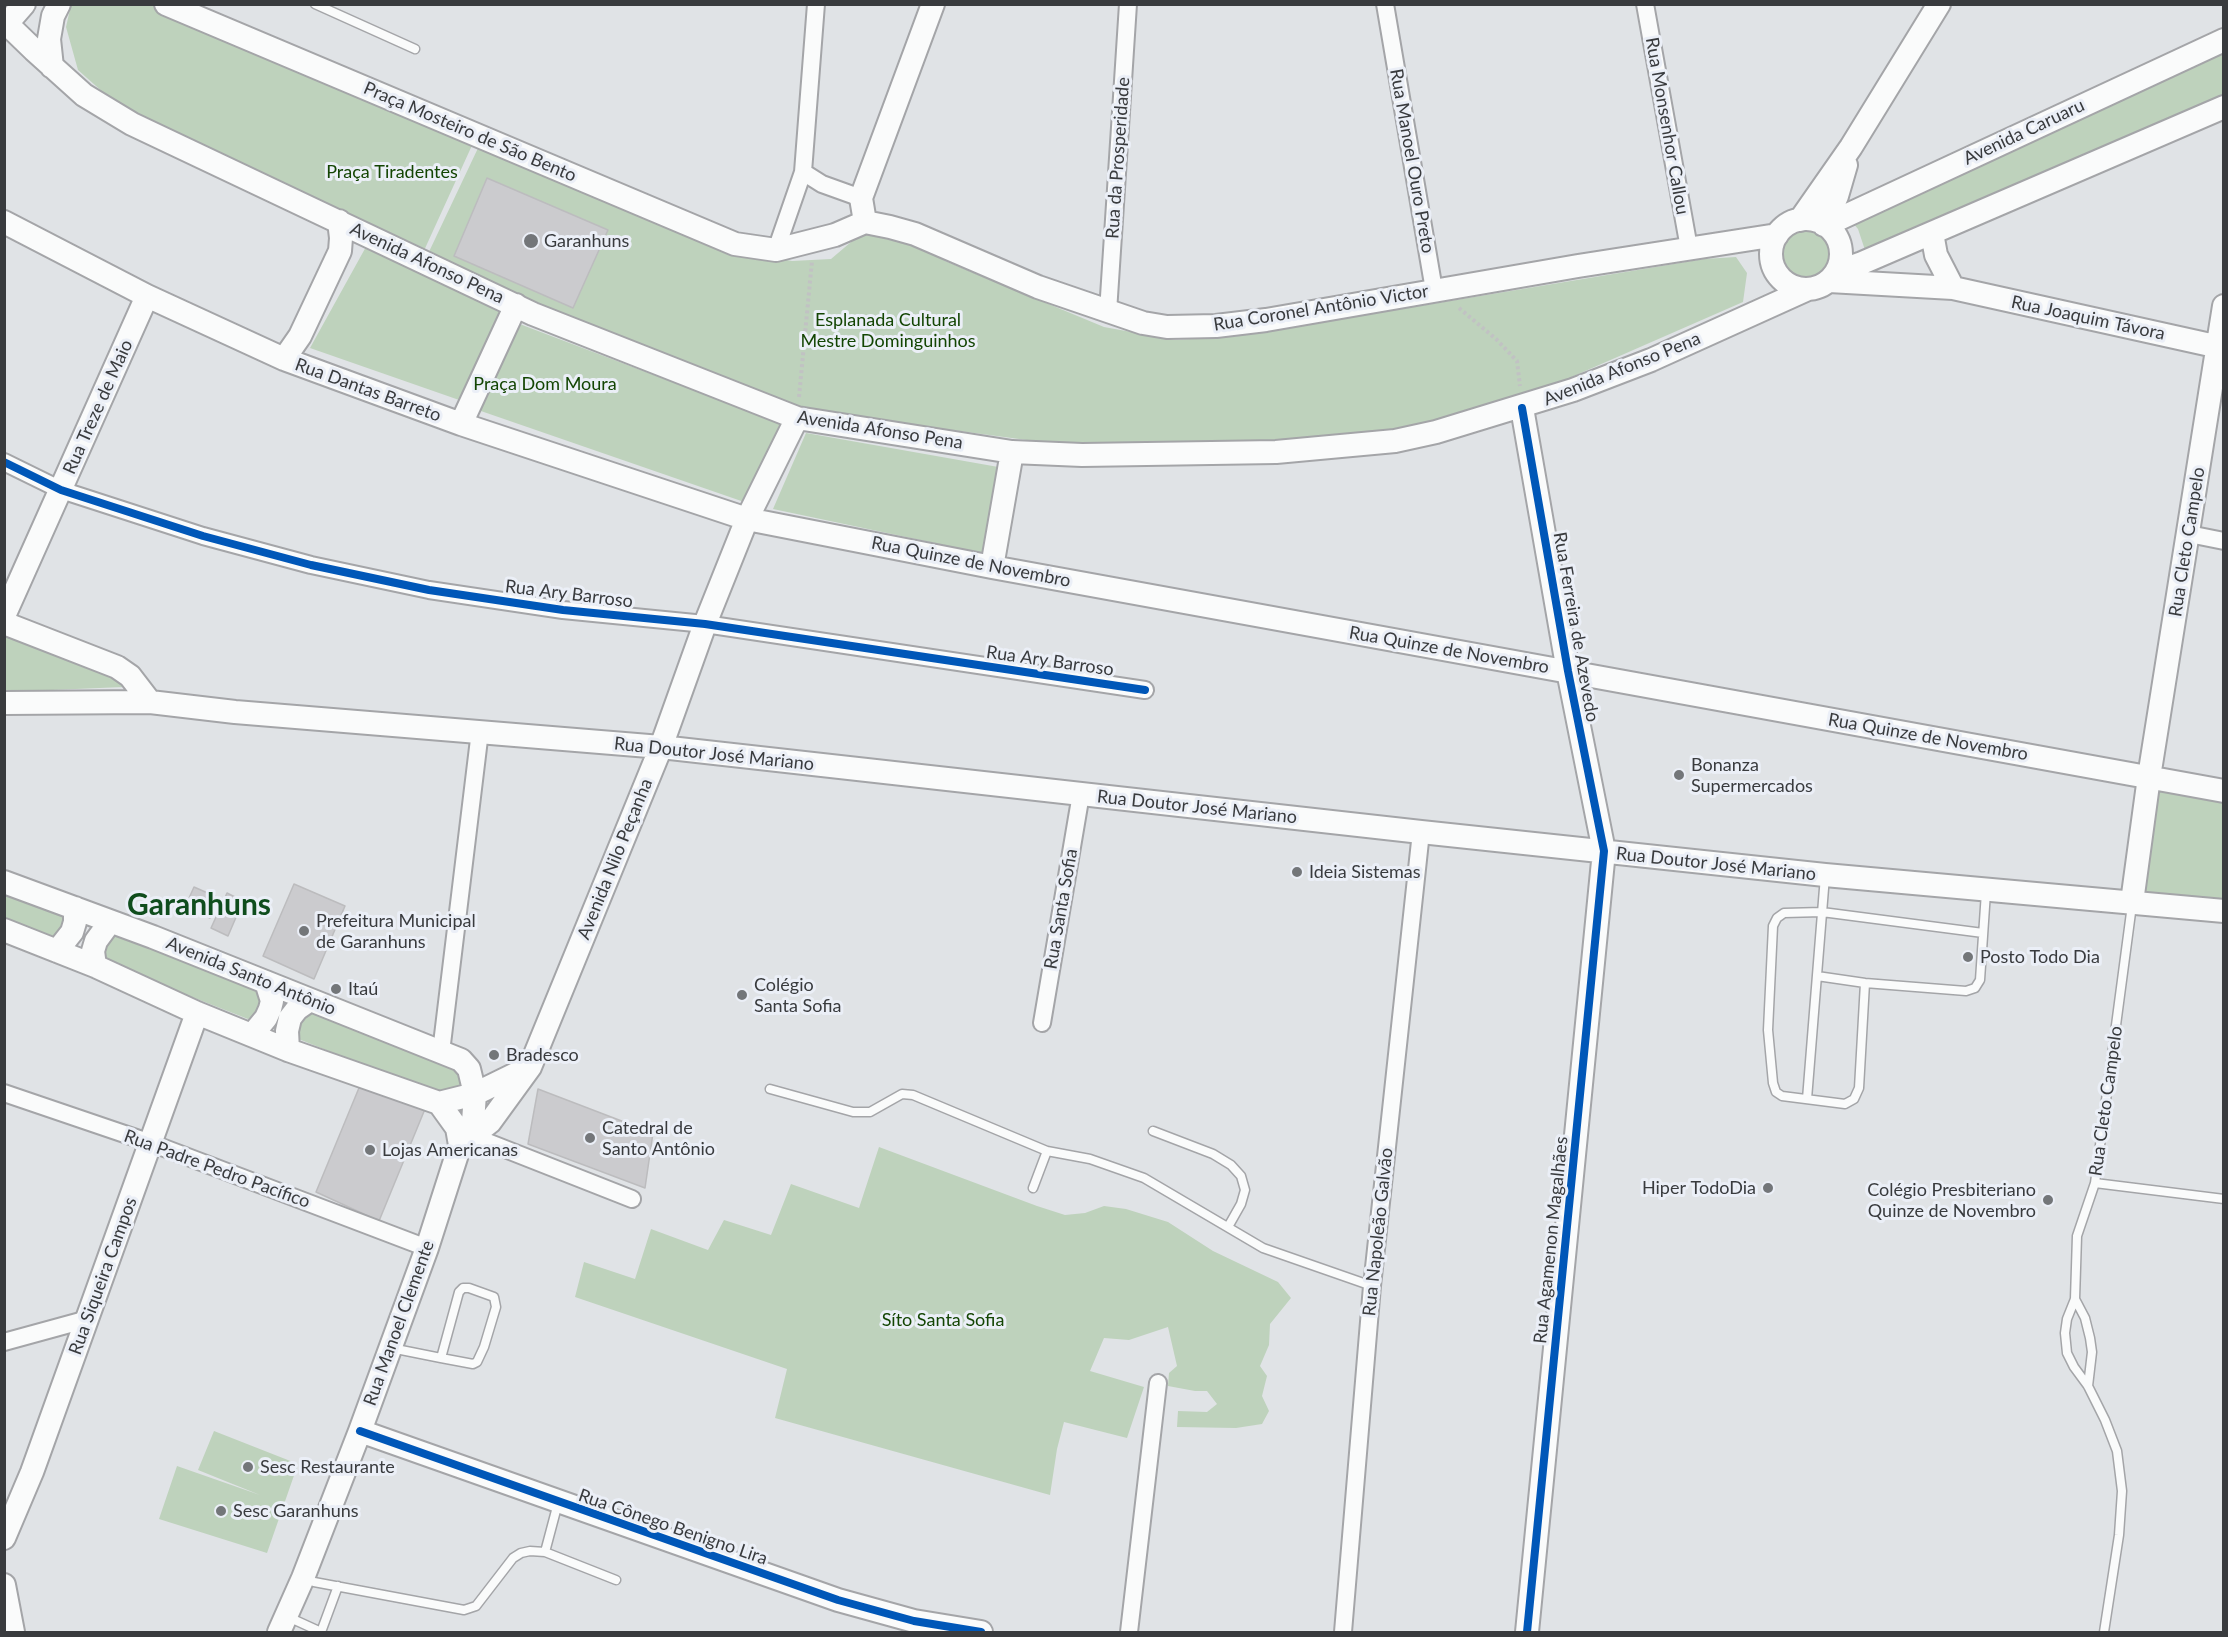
<!DOCTYPE html>
<meta charset="utf-8">
<style>
body{margin:0}
#map{position:relative;width:2228px;height:1637px;overflow:hidden;background:#e0e3e6;font-family:Lato,sans-serif}
canvas{display:block}
.frame{position:absolute;inset:0;border:6px solid #393b3e;pointer-events:none}
</style>
<div id="map">
<canvas width="2228" height="1637"></canvas>
<div class="frame"></div>
</div>
<script>
const context = document.querySelector('canvas').getContext('2d');
context.lineJoin = 'round';
function fill(path, color) {
  context.fillStyle = color;
  context.fill(path, 'evenodd');
}
function toPath(rows) {
  const path = new Path2D();
  for (const r of rows) {
    if (r.length === 3) {
      path.moveTo(r[0] + r[2], r[1]);
      path.arc(r[0], r[1], r[2], 0, 2 * Math.PI);
      continue;
    }
    path.moveTo(r[0], r[1]);
    for (let i = 2; i < r.length; i += 2) path.lineTo(r[i], r[i + 1]);
  }
  return path;
}
function strokePath(path, color, width, dash) {
  context.strokeStyle = color;
  context.lineWidth = width;
  context.lineCap = dash ? 'butt' : 'round';
  context.setLineDash(dash || []);
  context.stroke(path);
}
function label(font, color, halo, rows, align = 'center') {
  context.font = font + ' Lato,sans-serif';
  context.lineWidth = 6;
  context.setLineDash([]);
  context.textBaseline = 'middle';
  context.strokeStyle = halo;
  context.fillStyle = color;
  for (const [text, x, y, turn = 0] of rows) {
    context.save();
    context.translate(x, y);
    context.rotate((+turn || 0) * Math.PI / 180);
    context.textAlign = isNaN(turn) ? turn : align;
    if (halo) context.strokeText(text, 0, 0);
    context.fillText(text, 0, 0);
    context.restore();
  }
}
fill(toPath([
 [71,5,154,5,474,141,422,255,114,102,78,70,66,27],
 [2223,48,2223,104,1865,250,1858,229,1848,217],
 [479,146,735,250,792,261,831,259,864,231,918,240,945,261,1104,327,1175,340,1238,336,1704,259,1736,257,1747,273,1743,302,1535,393,1401,429,1299,441,1094,449,802,410,530,306,427,256],
 [1807,255,28],
 [367,245,504,311,462,401,310,348],
 [517,323,780,423,750,504,478,410],
 [806,433,1004,468,982,553,773,509],
 [4,632,126,676,123,687,5,692],
 [2154,783,2223,795,2223,906,2144,898],
 [4,887,70,912,63,937,49,939,5,922],
 [109,932,264,986,262,1016,248,1019,108,964,101,950],
 [302,1008,462,1065,469,1089,444,1097,296,1038],
 [879,1147,1037,1206,1065,1215,1085,1213,1104,1206,1126,1209,1168,1222,1213,1251,1278,1282,1291,1298,1270,1324,1269,1345,1260,1366,1267,1376,1262,1396,1269,1411,1262,1424,1236,1428,1177,1427,1178,1411,1207,1412,1217,1404,1207,1391,1195,1391,1168,1386,1169,1373,1177,1366,1168,1327,1129,1340,1104,1338,1090,1371,1144,1387,1127,1438,1064,1422,1057,1449,1050,1495,775,1418,787,1369,575,1297,584,1262,635,1279,651,1229,708,1250,724,1220,771,1235,791,1184,859,1208],
 [214,1431,298,1464,267,1553,159,1519,177,1466,260,1495,198,1470]
]), '#bed2bc');
const building = toPath([
 [487,178,608,230,573,308,454,256,487,178],
 [294,884,345,906,314,979,263,956,294,884],
 [194,887,219,898,210,918,185,907,194,887],
 [227,893,243,901,228,936,211,928,227,893],
 [361,1083,425,1109,379,1221,316,1192,361,1083],
 [538,1089,653,1133,645,1188,528,1144,538,1089]
]);
fill(building, '#cbcbce');
strokePath(building, '#bcbcbe', 1.5);
const lane = toPath([
 [315,4,415,49],
 [1817,976,1865,983,1966,991,1975,988,1980,980,1986,892],
 [1865,983,1859,1088,1854,1099,1845,1104,1782,1096,1776,1092,1773,1083,1768,1030,1773,926,1777,918,1784,913,1822,912,1983,933],
 [770,1089,853,1112,870,1112,902,1094,913,1095,1047,1151],
 [1807,1099,1825,876],
 [1153,1131,1213,1154,1231,1165,1241,1176,1245,1190,1241,1204,1228,1227],
 [2095,1183,2224,1199],
 [1033,1188,1047,1151,1090,1159,1144,1178,1263,1248,1372,1286],
 [2075,1299,2085,1318,2090,1338,2092,1352,2088,1386],
 [391,1348,441,1358,473,1364,477,1362,484,1347,496,1307,494,1297,469,1288,463,1288,459,1292,441,1358],
 [545,1552,558,1503],
 [303,1578,314,1582,464,1610,476,1606,513,1558,521,1553,530,1551,545,1552,616,1580],
 [286,1616,321,1632],
 [321,1632,338,1586],
 [2104,1632,2119,1535,2122,1491,2117,1451,2105,1420,2088,1386,2074,1367,2067,1353,2065,1333,2067,1319,2075,1299,2077,1236,2095,1183,2132,905]
]);
const street = toPath([
 [1385,4,1434,290],
 [1645,4,1689,248],
 [803,172,822,184,861,198],
 [776,250,803,172,816,4],
 [1108,312,1128,4],
 [4,462,61,490,203,536,311,565,429,590,563,610,705,624,1145,690],
 [2189,534,2224,541],
 [1042,1023,1081,794],
 [441,1052,480,731],
 [4,1093,151,1143,427,1248],
 [472,1136,632,1199],
 [4,1342,88,1319],
 [1129,1632,1158,1383],
 [1343,1632,1372,1286,1421,832]
]);
const secondary = toPath([
 [166,4,735,244,776,250,835,235,865,222,890,227,915,234,1038,287,1143,323,1167,327,1216,326,1266,320,1578,266,1777,235],
 [4,21,34,50,84,95,132,124,533,314,797,418,1012,452,1082,455,1276,452,1395,441,1436,432,1573,390,1651,360,1808,289],
 [4,27,24,4],
 [52,67,49,39,53,16,59,4],
 [1806,254,35],
 [1800,220,1851,147,1939,4],
 [4,222,147,296,284,359,461,424,747,519,992,567,2224,791],
 [865,222,861,198,933,4],
 [1824,225,1837,196,1846,165],
 [1826,225,2224,40],
 [1932,233,1936,255,1953,288],
 [1837,272,1862,263,2224,107],
 [1829,281,1953,288,2224,348],
 [284,359,300,336,340,251,341,238,339,221],
 [1522,408,1568,671,1604,851,1527,1632],
 [461,424,516,305],
 [992,567,1012,452],
 [4,616,147,296],
 [4,623,117,667,130,676,150,702],
 [4,703,150,702,235,712,661,747,1421,832,1825,875,2224,911],
 [4,882,153,937,461,1060,469,1069,475,1094,472,1136,464,1142],
 [2132,902,2149,777,2224,306],
 [4,930,95,966,197,1013,288,1050,439,1103,475,1094,526,1069],
 [57,951,72,932,75,922,75,908],
 [95,966,93,951,96,941,110,922],
 [252,1035,266,1018,270,1009,272,1001,266,982],
 [288,1050,287,1031,290,1018,297,1009,310,1000],
 [472,1136,490,1122,530,1067,661,747,705,624,747,519,797,418],
 [360,1431,838,1600,914,1621,981,1632],
 [4,1538,32,1472,197,1013],
 [4,1585,13,1632],
 [279,1632,303,1578,360,1431,427,1248,460,1145,457,1128,439,1103]
]);
strokePath(lane, '#a4a5a8', 11);
strokePath(street, '#a4a5a8', 20);
strokePath(secondary, '#a4a5a8', 26);
strokePath(toPath([
 [1459,308,1496,339,1517,361,1520,386],
 [799,397,812,261]
]), '#c1c2c3', 4, [3, 3]);
strokePath(lane, '#fafbfb', 8);
strokePath(street, '#fafbfb', 16);
strokePath(secondary, '#fafbfb', 22);
strokePath(toPath([
 [1522,408,1568,671,1604,851,1527,1632],
 [4,462,61,490,203,536,311,565,429,590,563,610,705,624,1145,690],
 [360,1431,838,1600,914,1621,981,1632]
]), '#0057b8', 8);
for (const [x, y, r, color] of [
 [531,241,8,"#737679"],
 [1679,775,6,"#737679"],
 [1297,872,6,"#737679"],
 [304,931,6,"#737679"],
 [1968,957,6,"#737679"],
 [336,989,6,"#737679"],
 [742,995,6,"#737679"],
 [494,1055,6,"#737679"],
 [590,1138,6,"#737679"],
 [370,1150,6,"#737679"],
 [1768,1188,6,"#737679"],
 [2048,1200,6,"#737679"],
 [248,1467,6,"#737679"],
 [221,1511,6,"#737679"]
]) {
  const dot = new Path2D();
  dot.arc(x, y, r, 0, 2 * Math.PI);
  context.fillStyle = color;
  context.fill(dot);
  strokePath(dot, '#ebeff7', 2);
}
label('18px', '#393b3e', '#ebeff7', [
 ["Rua Monsenhor Callou",1667,126,80],
 ["Praça Mosteiro de São Bento",470,132,23],
 ["Avenida Caruaru",2024,132,-25],
 ["Rua da Prosperidade",1118,158,-86],
 ["Rua Manoel Ouro Preto",1412,161,80],
 ["Avenida Afonso Pena",427,263,25],
 ["Rua Coronel Antônio Victor",1321,308,-9],
 ["Rua Joaquim Távora",2088,318,12],
 ["Avenida Afonso Pena",1622,369,-22],
 ["Rua Dantas Barreto",368,390,20],
 ["Rua Treze de Maio",98,407,-66],
 ["Avenida Afonso Pena",880,430,9],
 ["Rua Cleto Campelo",2187,542,-81],
 ["Rua Quinze de Novembro",971,562,11],
 ["Rua Ary Barroso",569,594,7],
 ["Rua Ferreira de Azevedo",1576,627,80],
 ["Rua Quinze de Novembro",1449,650,10],
 ["Rua Ary Barroso",1050,661,8],
 ["Rua Quinze de Novembro",1928,737,10],
 ["Rua Doutor José Mariano",714,754,6],
 ["Rua Doutor José Mariano",1197,807,6],
 ["Avenida Nilo Peçanha",615,859,-68],
 ["Rua Doutor José Mariano",1716,864,6],
 ["Rua Santa Sofia",1061,909,-80],
 ["Avenida Santo Antônio",251,976,22],
 ["Rua Cleto Campelo",2106,1101,-82],
 ["Rua Padre Pedro Pacífico",217,1169,20],
 ["Rua Napoleão Galvão",1378,1232,-84],
 ["Rua Agamenon Magalhães",1551,1240,-84],
 ["Rua Siqueira Campos",103,1276,-70],
 ["Rua Manoel Clemente",399,1323,-70],
 ["Rua Cônego Benigno Lira",673,1527,19]
]);
label('18px', '#134503', '#ebeff7', [
 ["Praça Tiradentes",392,172],
 ["Esplanada Cultural",888,320],
 ["Mestre Dominguinhos",888,341],
 ["Praça Dom Moura",545,384],
 ["Síto Santa Sofia",943,1320]
]);
label('18px', '#393b3e', '#ebeff7', [
 ["Garanhuns",544,241],
 ["Bonanza",1691,765],
 ["Supermercados",1691,786],
 ["Ideia Sistemas",1309,872],
 ["Prefeitura Municipal",316,921],
 ["de Garanhuns",316,942],
 ["Posto Todo Dia",1980,957],
 ["Colégio",754,985],
 ["Santa Sofia",754,1006],
 ["Itaú",348,989],
 ["Bradesco",506,1055],
 ["Catedral de",602,1128],
 ["Santo Antônio",602,1149],
 ["Lojas Americanas",382,1150],
 ["Hiper TodoDia",1756,1188,"right"],
 ["Colégio Presbiteriano",2036,1190,"right"],
 ["Quinze de Novembro",2036,1211,"right"],
 ["Sesc Restaurante",260,1467],
 ["Sesc Garanhuns",233,1511]
], 'left');
label('bold 30px', '#0f4d1d', '#ebeff7', [
 ["Garanhuns",199,905]
]);
</script>
